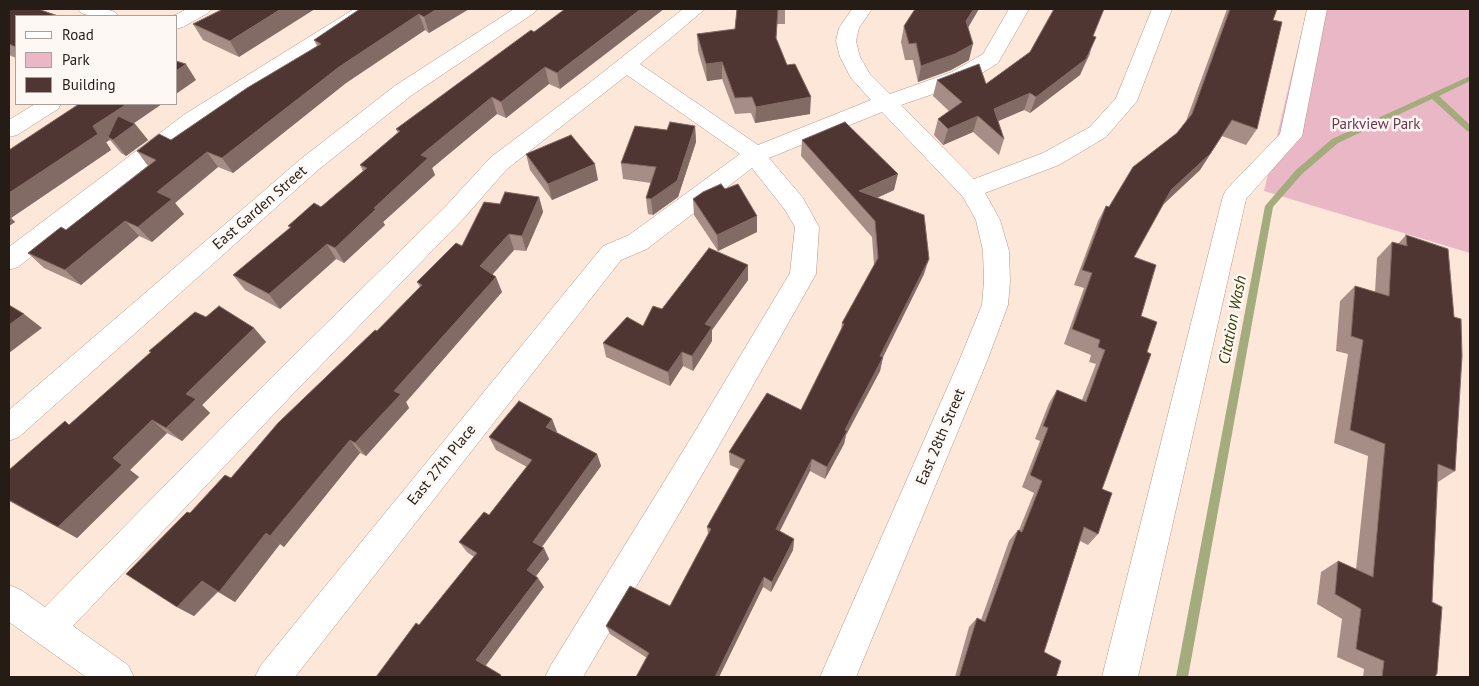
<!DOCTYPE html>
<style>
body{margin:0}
#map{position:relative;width:1479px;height:686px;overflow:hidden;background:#fce7d9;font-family:"PT Sans",sans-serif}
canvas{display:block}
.frame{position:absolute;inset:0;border:10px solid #251c16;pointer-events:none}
.legend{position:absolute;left:15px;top:15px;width:162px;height:90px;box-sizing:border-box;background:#fdf8f4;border:1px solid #a7a09b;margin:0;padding:6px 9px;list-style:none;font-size:15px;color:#251c16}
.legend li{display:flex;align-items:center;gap:10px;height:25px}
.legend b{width:25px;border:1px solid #a7a09b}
</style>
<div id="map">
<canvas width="1479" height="686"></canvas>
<div class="frame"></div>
<ul class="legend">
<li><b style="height:6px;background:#fff"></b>Road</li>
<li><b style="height:14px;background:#eab7c7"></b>Park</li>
<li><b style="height:14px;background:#4f3633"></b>Building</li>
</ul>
</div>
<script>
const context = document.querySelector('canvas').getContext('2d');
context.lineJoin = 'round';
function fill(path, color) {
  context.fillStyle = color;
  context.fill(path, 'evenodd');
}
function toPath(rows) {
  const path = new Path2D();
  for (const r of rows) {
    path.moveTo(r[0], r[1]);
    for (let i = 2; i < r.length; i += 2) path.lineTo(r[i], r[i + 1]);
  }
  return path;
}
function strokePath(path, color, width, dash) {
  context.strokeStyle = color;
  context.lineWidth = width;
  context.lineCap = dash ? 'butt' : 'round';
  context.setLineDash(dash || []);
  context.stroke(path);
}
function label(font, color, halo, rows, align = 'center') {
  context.font = font + ' "PT Sans",sans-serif';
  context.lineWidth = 5;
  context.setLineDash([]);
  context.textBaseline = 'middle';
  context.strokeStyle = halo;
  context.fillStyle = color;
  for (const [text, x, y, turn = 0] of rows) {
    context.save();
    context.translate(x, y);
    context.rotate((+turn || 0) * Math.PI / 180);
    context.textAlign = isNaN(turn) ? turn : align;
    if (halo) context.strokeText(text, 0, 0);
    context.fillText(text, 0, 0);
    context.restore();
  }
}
fill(toPath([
 [1307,9,1470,9,1470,253,1264,191]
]), '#eab7c7');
fill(toPath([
 [1470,76,1470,81,1439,96,1470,125,1470,132,1467,131,1432,99,1338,143,1302,174,1273,207,1188,677,1176,677,1265,206,1296,170,1332,139,1470,76]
]), '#a4ab7c');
const minor = toPath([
 [78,9,106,9,115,12,118,16,90,16,81,13,78,9],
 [187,9,211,9,208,13,183,27,176,29,176,16,173,16,187,9],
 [354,9,377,9,374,13,201,124,18,267,9,270,9,247,185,114,354,9],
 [514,9,537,9,534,13,412,95,318,170,19,437,9,441,9,410,302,158,396,85,514,9],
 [683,9,705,9,640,64,758,145,871,100,851,78,840,57,836,41,839,28,852,9,872,9,859,28,856,41,860,57,870,74,890,94,952,72,983,54,1009,9,1029,9,998,63,968,82,901,105,974,179,1043,153,1090,127,1116,98,1152,9,1172,9,1137,101,1106,137,1059,165,985,193,1000,220,1009,251,1010,281,1008,305,987,361,856,677,820,677,959,361,982,305,984,281,983,251,976,220,963,197,882,112,769,158,803,198,819,227,816,274,713,456,583,677,545,677,551,665,691,438,790,273,795,227,785,210,752,168,647,249,621,260,295,677,255,677,261,665,603,246,629,235,740,154,627,75,507,169,464,218,292,395,73,626,128,665,134,677,86,677,9,622,9,585,21,590,45,607,272,377,446,206,491,157,588,84,683,9],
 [1307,9,1327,9,1302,136,1246,199,1138,677,1102,677,1223,196,1226,190,1280,134,1307,9],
 [35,104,61,104,58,109,17,135,9,137,9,120,35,104]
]);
strokePath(minor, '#b19989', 1);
fill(minor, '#fff');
fill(toPath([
 [9,9,16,16,16,58,9,55],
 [223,9,239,57,203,40,193,24],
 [360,9,469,9,429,33,425,30,346,83,233,173,218,167,175,203,184,214,152,242,139,236,81,285,44,268,28,253,66,230,148,166,137,151,171,140,317,46,314,40],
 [565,9,560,89,549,84,506,118,497,114,432,168,435,175,383,222,385,225,344,263,336,259,280,309,245,290,233,275,290,228,288,226,321,207,363,171,360,165,398,133,396,129,534,32],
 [737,9,785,9,785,24,777,24,776,38,787,65,810,114,755,123,751,113,735,114,722,79,707,81,698,51,697,34,735,29],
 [1227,9,1277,9,1273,20,1257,129,1246,145,1222,136,1200,170,1163,205,1134,257,1141,316,1102,489,1098,534,1088,545,1080,541,1044,652,1056,677,955,677,969,627,977,618,981,620,1009,541,1018,530,1019,530,1034,493,1022,487,1040,441,1035,439,1049,403,1057,390,1082,400,1096,364,1089,362,1091,355,1064,344,1084,288,1074,285,1098,221,1106,206,1109,207,1177,133,1186,121],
 [904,26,968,28,969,60,951,70,918,82,913,60,905,60,901,42],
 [1093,36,1090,54,1080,75,1030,113,1024,110,998,121,1004,139,999,155,973,132,943,145,934,135,938,119,949,111,933,96,937,80,986,84,1030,52],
 [135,124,148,140,126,156,121,153,110,140,106,142,111,150,11,218,15,222,9,226,9,150],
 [695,126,696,142,678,197,653,215,648,214,646,198,651,183,623,179,621,163,667,130],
 [802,140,894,190,877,198,924,274,883,357,880,371,846,435,844,444,825,479,810,471,780,531,794,539,793,550,771,592,763,587,719,677,636,677,647,658,610,634,606,626,670,606,708,534,707,527,739,469,730,465,729,452,801,410,841,329,842,323,874,265,872,237,801,156],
 [526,154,598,180,552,200,530,170],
 [539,197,543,212,526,251,514,250,492,274,502,292,406,402,409,408,366,456,360,453,284,547,280,544,235,602,218,592,194,616,177,607,190,513,231,478,420,287,417,282,462,246,500,204],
 [693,199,757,232,718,251,694,215],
 [1406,235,1455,471,1438,482,1432,602,1435,677,1363,677,1364,669,1337,657,1342,619,1317,604,1321,572,1338,561,1356,569,1368,456,1334,443,1348,354,1336,351,1340,301,1355,286,1375,292,1377,258,1392,242,1398,244],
 [748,265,748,280,712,330,712,341,693,371,683,366,670,386,606,357,603,343,643,326,662,309],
 [206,317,254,328,266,342,202,405,210,413,182,441,167,433,130,470,139,477,77,538,9,501,9,470,69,425,151,352,149,351],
 [552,419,557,432,556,432,597,454,601,466,542,547,549,559,536,576,544,587,474,557,467,552,459,542,489,515,527,467,496,450,489,437]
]), '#a68e86');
fill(toPath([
 [281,9,315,9,239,57,230,41],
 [437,9,469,9,429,33,424,17],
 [641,9,664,9,560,89,557,73],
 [974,9,979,9,962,38,966,21],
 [419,14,425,30,346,83,233,173,222,158,339,67],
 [1096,37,1080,75,1030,113,1036,97],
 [973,44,969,60,951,70,918,82,921,66],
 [722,62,722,79,707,81,706,64],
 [186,64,196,80,176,94,176,71],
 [545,67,549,84,506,118,501,102],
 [1030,93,1024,110,989,125,994,109],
 [492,97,497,114,432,168,435,175,383,222,385,225,344,263,335,248,421,155],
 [811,97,810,114,755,123,756,107],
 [127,104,162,104,111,139,108,137,110,140,106,142,111,150,11,218,15,222,9,226,9,193,93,126],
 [978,116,973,132,943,145,948,129],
 [1232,120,1200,170,1161,206,1171,190],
 [135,124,148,140,126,156,113,140],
 [695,126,696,142,678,197,653,215,651,199],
 [207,152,218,167,175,203,184,214,152,242,138,227,157,192],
 [595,164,598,180,552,200,548,184],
 [898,174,894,190,861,205,859,191],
 [539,197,543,212,526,251,522,236],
 [757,216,757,232,718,251,717,235],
 [125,221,139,236,81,285,65,270],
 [509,234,514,250,486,282,480,266],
 [327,244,336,259,280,309,269,294],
 [929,259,924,274,882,359,883,357,880,371,846,435,844,444,825,479,827,467,880,356],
 [748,265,748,280,712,330,712,341,693,371,692,356,705,324],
 [496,277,502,292,406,402,409,408,366,456,355,443,394,391],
 [24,314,42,328,9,353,9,325],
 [254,328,266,342,202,405,210,413,182,441,166,428,186,394],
 [682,352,683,366,670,386,668,372],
 [552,419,557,432,551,439,546,427],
 [152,420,167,433,130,470,139,477,77,538,58,527,113,458],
 [350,440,360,453,284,547,270,536],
 [597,454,601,466,538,552,533,542],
 [812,459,810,471,775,540,776,529],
 [266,533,280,544,235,602,219,592],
 [794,539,793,550,771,592,772,582],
 [544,548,549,559,533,580,527,570],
 [764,577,763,587,719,677,715,677],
 [538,578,544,587,484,668,476,660],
 [202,581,218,591,194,616,177,607]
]), '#836b65');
const building = toPath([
 [9,9,38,9,58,16,16,16,16,47,9,44,9,9],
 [223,9,281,9,230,41,193,24,223,9],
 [360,9,437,9,424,17,419,14,339,67,222,158,207,152,157,192,172,199,138,227,125,221,65,270,28,253,61,227,66,230,156,160,137,151,159,134,171,140,247,88,321,44,314,40,360,9],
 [565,9,641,9,557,73,545,67,501,102,492,97,421,155,428,158,374,208,376,209,335,248,327,244,269,294,233,275,291,227,288,226,314,203,321,207,367,168,360,165,400,131,396,129,531,30,534,32,565,9],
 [737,9,778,9,776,38,787,65,795,64,811,97,756,107,752,97,735,98,722,62,706,64,697,34,735,29,737,9],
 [915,9,974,9,966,21,973,44,955,54,921,66,916,43,909,44,904,26,915,9],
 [1054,9,1104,9,1093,36,1096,37,1086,59,1036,97,1030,93,994,109,1004,139,978,116,948,129,938,119,962,102,937,80,979,64,986,84,1030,52,1054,9],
 [1230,9,1277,9,1273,20,1282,22,1257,129,1232,120,1210,154,1171,190,1134,257,1156,265,1141,316,1157,322,1147,352,1151,354,1102,489,1112,493,1098,534,1084,527,1044,652,1061,661,1056,677,959,677,977,618,985,622,1018,530,1022,532,1042,481,1030,475,1048,428,1043,426,1057,390,1086,402,1105,350,1098,347,1100,340,1072,329,1092,273,1082,270,1106,206,1109,207,1133,167,1177,133,1192,114,1230,9],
 [176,61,186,64,176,71,176,61],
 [79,104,127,104,93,126,98,134,9,193,9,150,79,104],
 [118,116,135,124,113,140,108,137,118,116],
 [670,122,695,126,677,181,651,199,646,198,656,167,621,163,635,126,667,130,670,122],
 [845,122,898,174,859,191,924,215,929,259,880,356,883,357,845,430,847,431,827,467,812,459,776,529,794,539,772,582,764,577,715,677,636,677,649,653,606,626,630,586,670,606,711,529,707,527,745,460,729,452,767,393,801,410,844,324,842,323,878,258,875,221,802,140,845,122],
 [571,135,595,164,548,184,526,154,571,135],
 [721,184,725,189,738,184,757,216,717,235,693,199,703,192,721,184],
 [505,192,539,197,522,236,509,234,480,266,496,277,394,391,401,394,355,443,350,440,270,536,266,533,219,592,202,581,177,607,126,574,187,512,190,513,225,475,231,478,278,423,375,330,377,331,422,285,417,282,456,243,462,246,484,202,500,204,505,192],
 [1406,235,1448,249,1454,317,1461,319,1462,356,1455,471,1438,464,1432,602,1442,607,1437,673,1435,677,1382,677,1384,661,1356,649,1361,609,1335,594,1338,561,1373,577,1385,444,1350,430,1363,340,1351,336,1355,286,1389,296,1392,242,1407,246,1406,235],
 [709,248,748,265,705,324,712,327,692,356,682,352,668,372,603,343,627,317,643,326,653,306,662,309,709,248],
 [9,305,24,314,9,325,9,305],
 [219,306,254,328,186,394,196,399,166,428,152,420,113,458,122,465,58,527,9,500,9,470,65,421,69,425,151,352,149,351,195,312,206,317,219,306],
 [519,401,552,419,546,427,597,454,533,542,544,548,527,570,538,578,476,660,501,675,500,677,376,677,416,623,419,625,477,553,459,542,484,512,489,515,532,460,489,437,519,401]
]);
fill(building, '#4f3633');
strokePath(building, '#836b65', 1);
label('15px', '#73324b', '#fdf8f4', [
 ["Parkview Park",1376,125]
]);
label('15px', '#251c16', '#fdf8f4', [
 ["East Garden Street",260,208,-41],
 ["East 28th Street",941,437,-67],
 ["East 27th Place",442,465,-51]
]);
label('italic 16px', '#383d01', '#fdf8f4', [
 ["Citation Wash",1233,320,-79]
]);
</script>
